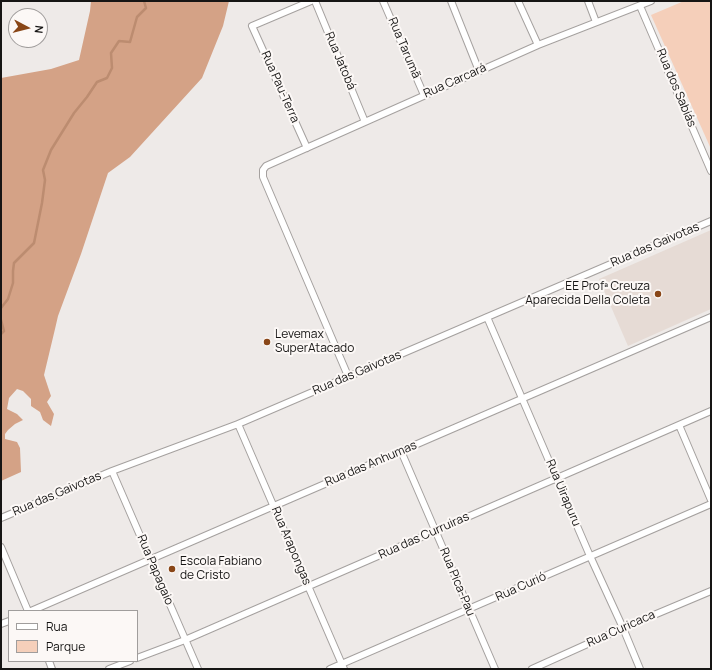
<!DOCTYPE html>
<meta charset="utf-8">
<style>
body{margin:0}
#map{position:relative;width:712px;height:670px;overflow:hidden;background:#eeeae8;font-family:Manrope,sans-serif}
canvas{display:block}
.frame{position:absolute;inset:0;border:2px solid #161514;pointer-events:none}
.legend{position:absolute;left:8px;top:610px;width:130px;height:52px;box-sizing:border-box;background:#fcf8f6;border:1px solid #a09d9c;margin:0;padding:5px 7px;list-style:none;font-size:12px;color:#161514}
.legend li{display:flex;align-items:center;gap:8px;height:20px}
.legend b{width:20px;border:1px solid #a09d9c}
.north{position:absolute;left:8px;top:8px;width:40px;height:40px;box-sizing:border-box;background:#fcf8f6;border:1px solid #a09d9c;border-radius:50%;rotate:97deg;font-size:11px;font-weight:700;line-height:16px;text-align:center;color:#161514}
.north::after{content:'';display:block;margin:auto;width:14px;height:18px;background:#894617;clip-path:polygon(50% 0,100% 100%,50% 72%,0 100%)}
</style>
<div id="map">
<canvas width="712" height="670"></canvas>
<div class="frame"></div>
<ul class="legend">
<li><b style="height:5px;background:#fff"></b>Rua</li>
<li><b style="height:11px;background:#f5cfba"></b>Parque</li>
</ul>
<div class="north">N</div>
</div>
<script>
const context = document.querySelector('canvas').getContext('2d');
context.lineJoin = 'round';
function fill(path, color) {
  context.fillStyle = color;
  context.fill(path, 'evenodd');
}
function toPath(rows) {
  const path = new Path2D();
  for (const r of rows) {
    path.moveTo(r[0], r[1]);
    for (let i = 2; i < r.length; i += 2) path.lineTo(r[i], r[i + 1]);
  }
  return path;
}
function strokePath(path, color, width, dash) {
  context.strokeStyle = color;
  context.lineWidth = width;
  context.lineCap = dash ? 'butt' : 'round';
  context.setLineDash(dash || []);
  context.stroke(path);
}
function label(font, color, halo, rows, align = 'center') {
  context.font = font + ' Manrope,sans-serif';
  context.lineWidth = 4;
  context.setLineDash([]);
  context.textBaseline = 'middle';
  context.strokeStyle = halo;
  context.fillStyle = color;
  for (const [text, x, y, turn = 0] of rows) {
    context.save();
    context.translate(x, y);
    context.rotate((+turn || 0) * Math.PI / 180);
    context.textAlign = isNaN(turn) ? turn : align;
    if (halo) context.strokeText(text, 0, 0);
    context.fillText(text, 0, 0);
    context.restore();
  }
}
fill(toPath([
 [711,230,711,309,628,346,599,279]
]), '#e6dbd5');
fill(toPath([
 [684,1,711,1,711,149,651,15]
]), '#f5cfba');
fill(toPath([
 [91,1,229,1,223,26,202,78,130,157,108,173,81,254,58,316,55,329,44,375,51,396,47,402,54,414,51,426,43,420,40,412,31,406,31,399,23,391,17,389,9,398,7,409,17,414,23,420,15,424,8,430,5,434,5,439,17,442,20,448,21,472,1,481,1,78,51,69,79,60,90,11]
]), '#d4a286');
strokePath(toPath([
 [1,308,8,299,13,283,13,271,14,263,34,243,42,203,45,180,43,170,51,150,74,113,87,97,97,82,107,78,112,68,111,53,119,41,130,42,137,17,146,8,144,1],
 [1,320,4,331,1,334]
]), '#bc8c70', 2.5);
const street = toPath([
 [315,1,365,122],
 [383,1,424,95],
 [451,1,479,71],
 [518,1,538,45],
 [588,1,596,22],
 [640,6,711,171],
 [307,148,252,26,311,1],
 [487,317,590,556,623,628,640,669],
 [348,376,263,177,263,170,266,166,538,45,651,1],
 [238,424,344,669],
 [679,425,711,500],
 [401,451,495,669],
 [112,471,198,669],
 [1,518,112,471,238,424,711,221],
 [1,547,28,611],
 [31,611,711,317],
 [1,624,9,621],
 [137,658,185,640,711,411],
 [49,661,52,669],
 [109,669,130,661],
 [330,669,711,504],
 [532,669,623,628,711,591]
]);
strokePath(street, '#a5a19f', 8);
strokePath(street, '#fff', 6);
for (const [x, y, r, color] of [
 [658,294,4,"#894617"],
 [267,342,4,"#894617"],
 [172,569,4,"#894617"]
]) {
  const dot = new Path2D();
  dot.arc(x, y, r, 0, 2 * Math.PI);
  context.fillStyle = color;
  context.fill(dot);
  strokePath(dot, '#fcf8f6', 1.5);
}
label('12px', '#161514', '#fcf8f6', [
 ["Rua Tarumã",404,48,67],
 ["Rua Jatobá",340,61,67],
 ["Rua Carcará",455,81,-24],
 ["Rua Pau-Terra",280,87,66],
 ["Rua dos Sabiás",676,88,67],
 ["Rua das Gaivotas",655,245,-23],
 ["Rua das Gaivotas",357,373,-23],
 ["Rua das Anhumas",371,464,-23],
 ["Rua Uirapuru",563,493,67],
 ["Rua das Gaivotas",57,494,-23],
 ["Rua das Curruiras",424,536,-24],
 ["Rua Arapongas",291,546,67],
 ["Rua Papagaio",155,570,67],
 ["Rua Pica-Pau",457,582,67],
 ["Rua Curió",521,587,-24],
 ["Rua Curicaca",621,629,-24]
]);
label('12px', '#161514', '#fcf8f6', [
 ["EE Profª Creuza",650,287,"right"],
 ["Aparecida Della Coleta",650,301,"right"],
 ["Levemax",275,335],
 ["SuperAtacado",275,349],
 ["Escola Fabiano",180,562],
 ["de Cristo",180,576]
], 'left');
</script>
